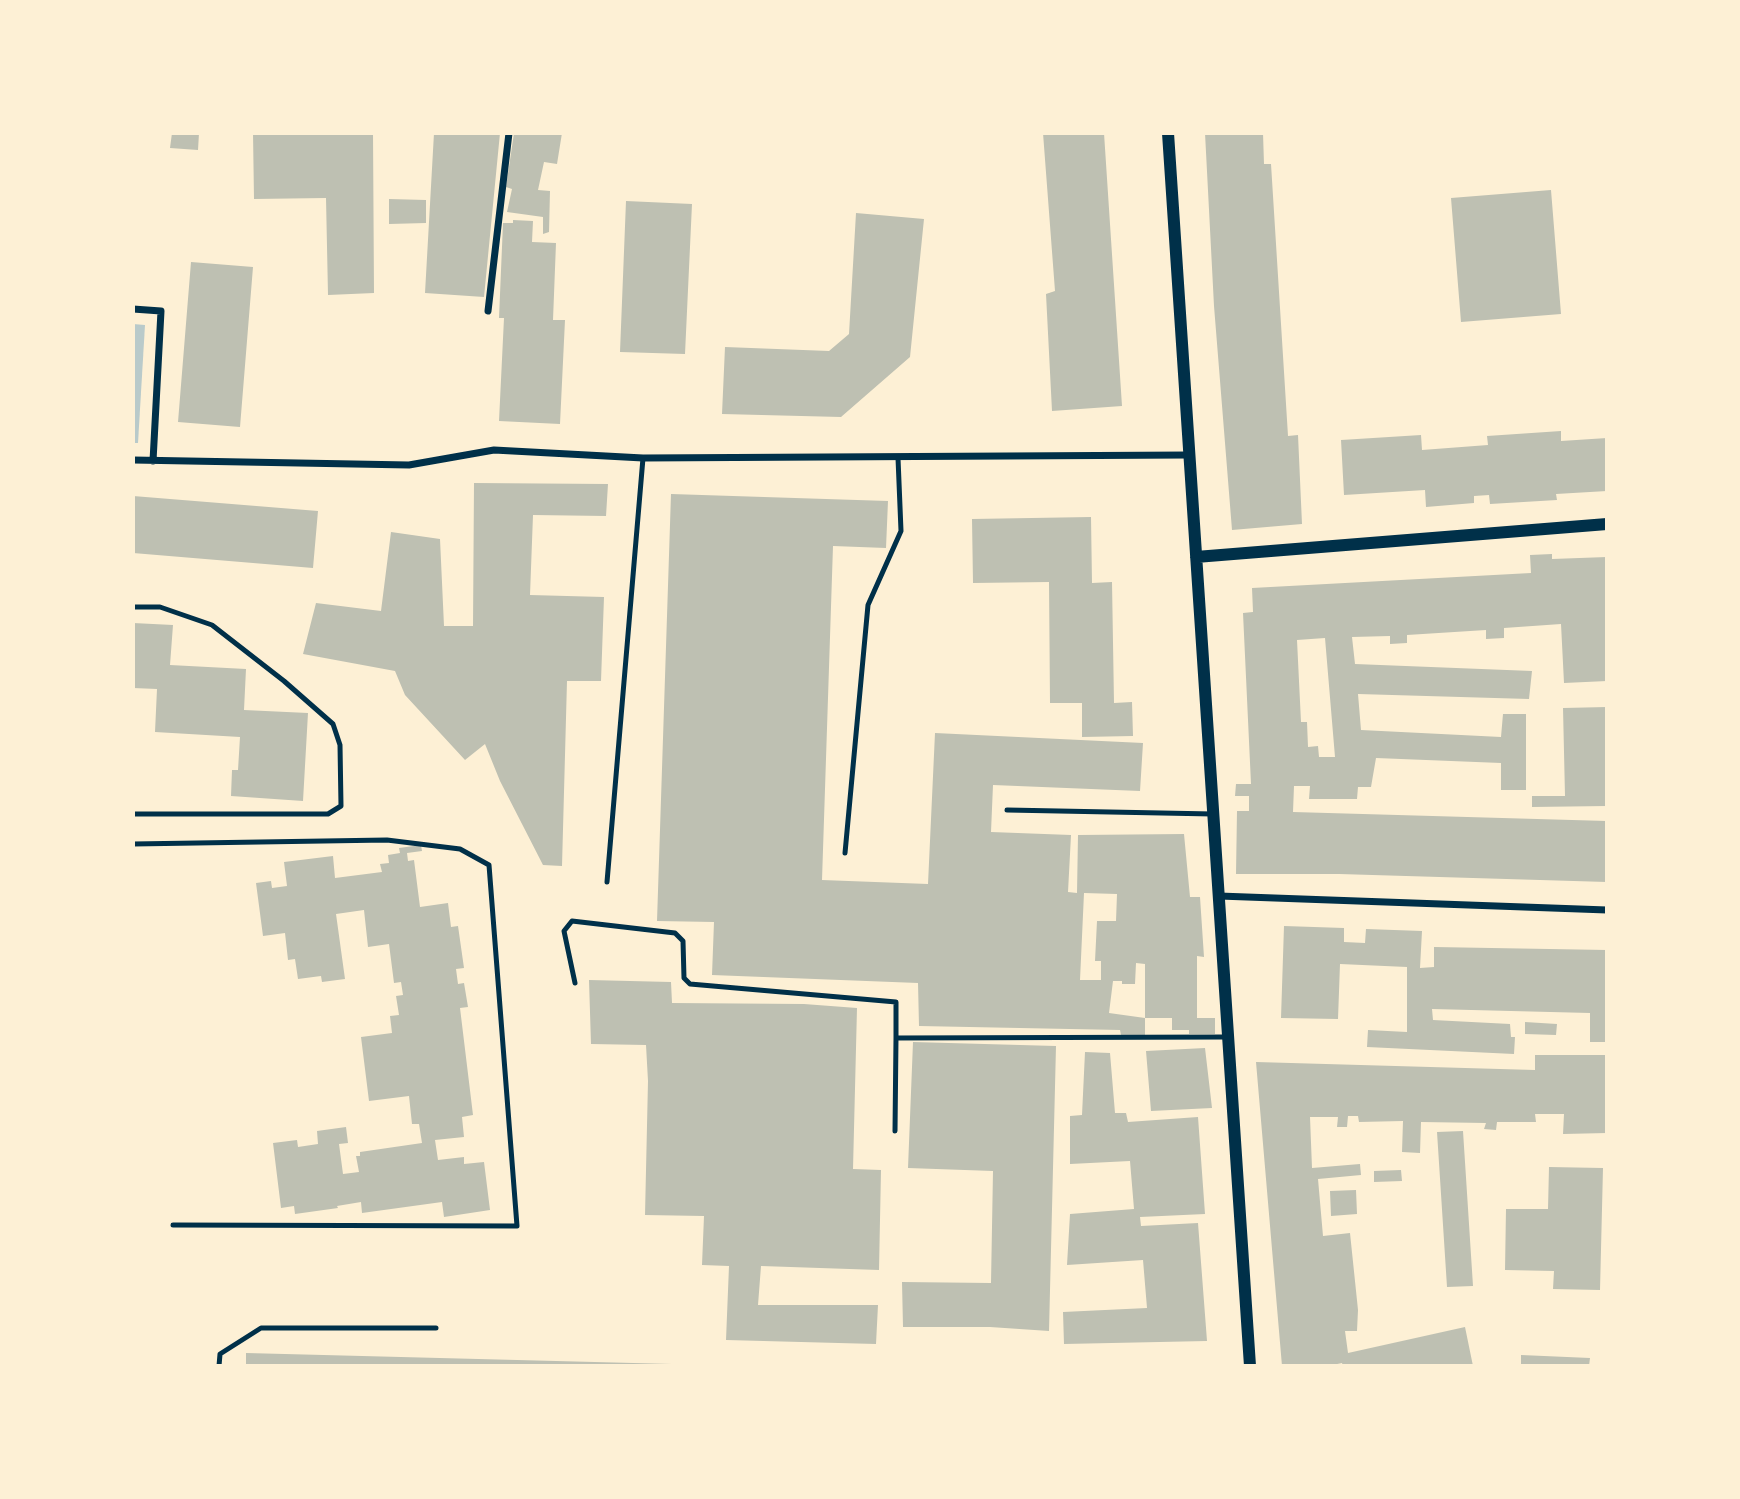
<!DOCTYPE html>
<style>
body{margin:0}
#map{position:relative;width:1740px;height:1499px;overflow:hidden;background:#fdf0d5;font-family:"Varela Round",sans-serif}
canvas{display:block}
.frame{position:absolute;inset:0;border:135px solid #fdf0d5;pointer-events:none}
</style>
<div id="map">
<canvas width="1740" height="1499"></canvas>
<div class="frame"></div>
</div>
<script>
const context = document.querySelector('canvas').getContext('2d');
context.lineJoin = 'round';
function fill(path, color) {
  context.fillStyle = color;
  context.fill(path, 'evenodd');
}
function toPath(rows) {
  const path = new Path2D();
  for (const r of rows) {
    path.moveTo(r[0], r[1]);
    for (let i = 2; i < r.length; i += 2) path.lineTo(r[i], r[i + 1]);
  }
  return path;
}
function strokePath(path, color, width, dash) {
  context.strokeStyle = color;
  context.lineWidth = width;
  context.lineCap = dash ? 'butt' : 'round';
  context.setLineDash(dash || []);
  context.stroke(path);
}
fill(toPath([
 [133,324,145,325,138,443,133,443]
]), '#b9caca');
fill(toPath([
 [172,133,199,133,198,150,170,148],
 [253,133,373,133,374,293,328,295,326,198,254,199],
 [434,133,500,133,484,297,425,293],
 [514,133,562,133,557,164,544,162,538,190,550,191,549,232,543,234,543,217,507,212,512,189,506,187],
 [1043,133,1104,133,1122,406,1052,411,1046,294,1055,291],
 [1205,133,1263,133,1264,164,1271,164,1288,436,1298,435,1302,524,1232,530,1214,306],
 [1551,190,1561,314,1461,322,1451,198],
 [389,199,426,200,426,223,389,224],
 [626,201,692,204,685,354,620,352],
 [856,213,924,219,910,357,841,417,722,414,725,347,829,351,849,334],
 [513,220,533,221,532,242,556,243,553,320,565,320,560,424,499,421,504,318,499,318,503,223,513,223],
 [191,262,253,267,240,427,178,422],
 [1561,431,1561,441,1607,438,1607,491,1556,494,1557,500,1490,504,1489,495,1474,496,1474,503,1426,507,1425,490,1344,495,1341,440,1421,435,1422,450,1488,445,1487,436],
 [474,483,608,484,606,516,533,515,530,595,604,597,601,681,567,681,562,866,543,865,500,781,485,744,465,760,405,695,395,671,303,654,316,603,381,611,391,532,440,539,444,626,473,626],
 [671,494,888,501,886,548,833,546,822,880,928,884,935,733,1143,743,1140,791,993,785,991,832,1071,835,1068,892,1077,893,1078,835,1184,834,1190,897,1200,897,1204,957,1197,956,1197,1018,1215,1018,1215,1034,1189,1034,1189,1030,1172,1030,1172,1018,1145,1018,1145,964,1136,963,1135,984,1122,984,1122,981,1113,981,1109,1013,1145,1018,1145,1036,1121,1035,1120,1030,919,1026,918,983,712,975,714,922,657,921],
 [1084,893,1117,894,1116,921,1097,921,1095,961,1101,961,1101,980,1080,980],
 [133,496,318,511,313,568,133,553],
 [1091,517,1092,583,1112,582,1114,703,1132,702,1133,736,1082,737,1082,703,1050,703,1049,582,973,583,972,519],
 [1552,554,1552,559,1607,557,1607,681,1564,683,1561,624,1504,628,1504,638,1486,639,1486,630,1407,635,1407,643,1390,644,1390,636,1352,637,1355,664,1532,671,1529,699,1358,694,1361,730,1501,737,1503,714,1526,714,1526,790,1501,790,1501,763,1376,758,1371,787,1358,787,1357,799,1309,799,1310,786,1294,786,1293,812,1607,821,1607,882,1339,874,1236,874,1237,811,1249,811,1249,796,1235,796,1236,784,1251,784,1243,613,1253,612,1252,588,1531,573,1530,555],
 [1325,638,1335,757,1319,757,1318,746,1308,747,1307,722,1301,722,1297,640],
 [133,623,173,625,170,665,246,669,244,710,308,713,303,801,231,796,232,770,238,770,240,737,155,732,157,689,133,688],
 [1607,707,1607,806,1532,807,1532,796,1565,796,1563,708],
 [421,845,422,851,407,853,408,861,414,860,420,907,448,903,451,927,458,926,464,968,456,969,458,984,464,983,468,1007,460,1008,473,1115,462,1117,464,1137,435,1140,438,1160,464,1157,464,1164,484,1162,490,1210,444,1217,442,1202,362,1213,361,1202,337,1206,338,1208,295,1214,294,1206,281,1208,273,1143,297,1140,298,1147,318,1144,317,1131,346,1127,348,1143,339,1144,343,1174,359,1172,356,1156,360,1156,360,1152,422,1143,419,1124,412,1124,409,1096,369,1101,361,1037,392,1033,390,1016,399,1015,396,996,403,995,401,982,394,983,389,944,368,947,364,910,336,914,345,979,322,982,321,976,298,979,295,959,288,960,285,933,263,936,256,883,271,881,272,888,287,886,284,862,333,856,335,878,382,872,380,864,389,863,388,855,400,853,399,848],
 [1284,926,1344,928,1344,942,1365,943,1366,929,1422,931,1420,968,1434,967,1434,947,1607,950,1607,1042,1590,1042,1590,1013,1432,1009,1433,1020,1510,1024,1511,1037,1515,1037,1514,1054,1367,1047,1368,1030,1407,1032,1407,967,1340,964,1338,1019,1281,1018],
 [589,980,671,982,672,1003,804,1004,857,1008,853,1169,881,1170,879,1270,761,1266,758,1305,878,1305,876,1344,726,1340,729,1266,702,1265,704,1216,645,1215,648,1081,646,1045,591,1044],
 [1525,1022,1557,1024,1556,1035,1525,1034],
 [913,1042,1056,1046,1049,1331,990,1327,903,1327,902,1282,991,1283,993,1171,908,1168],
 [1205,1048,1212,1108,1151,1111,1146,1051],
 [1085,1052,1110,1053,1115,1113,1126,1113,1128,1122,1198,1117,1205,1214,1140,1217,1141,1226,1198,1223,1207,1341,1064,1344,1063,1312,1147,1308,1143,1260,1067,1265,1070,1214,1134,1209,1130,1161,1070,1164,1070,1116,1082,1115],
 [1535,1055,1607,1055,1607,1133,1563,1134,1564,1114,1535,1114,1536,1122,1497,1122,1496,1130,1484,1129,1486,1123,1421,1122,1420,1153,1402,1152,1403,1121,1359,1122,1358,1116,1348,1116,1347,1127,1337,1127,1338,1117,1310,1117,1312,1168,1360,1164,1361,1175,1318,1179,1323,1236,1350,1233,1358,1310,1357,1331,1345,1331,1348,1353,1465,1327,1473,1366,1343,1366,1342,1363,1328,1366,1282,1366,1256,1062,1535,1070],
 [1463,1131,1473,1286,1447,1287,1437,1132],
 [1549,1167,1603,1168,1600,1290,1553,1289,1554,1271,1505,1270,1506,1209,1548,1209],
 [1401,1170,1402,1181,1374,1182,1374,1171],
 [1356,1190,1357,1214,1331,1216,1330,1191],
 [246,1353,672,1364,672,1366,246,1366],
 [1521,1355,1590,1358,1589,1366,1521,1366]
]), '#bec0b2');
strokePath(toPath([
 [133,607,160,607,212,625,284,681,333,724,340,745,341,806,328,814,133,814],
 [1007,810,1213,814],
 [133,844,387,840,460,849,489,865,517,1226,173,1225],
 [845,853,868,605,901,531,898,458],
 [607,882,643,458],
 [575,983,564,931,572,921,675,933,683,941,684,978,690,984,896,1002,896,1038,1226,1037],
 [895,1131,896,1038],
 [219,1366,220,1354,261,1328,436,1328]
]), '#003049', 5);
strokePath(toPath([
 [133,309,161,311,153,461],
 [488,311,509,133],
 [133,460,409,465,494,450,643,458,1188,455],
 [1219,896,1607,910]
]), '#003049', 7);
strokePath(toPath([
 [1168,133,1250,1366],
 [1196,557,1607,524]
]), '#003049', 12);
</script>
